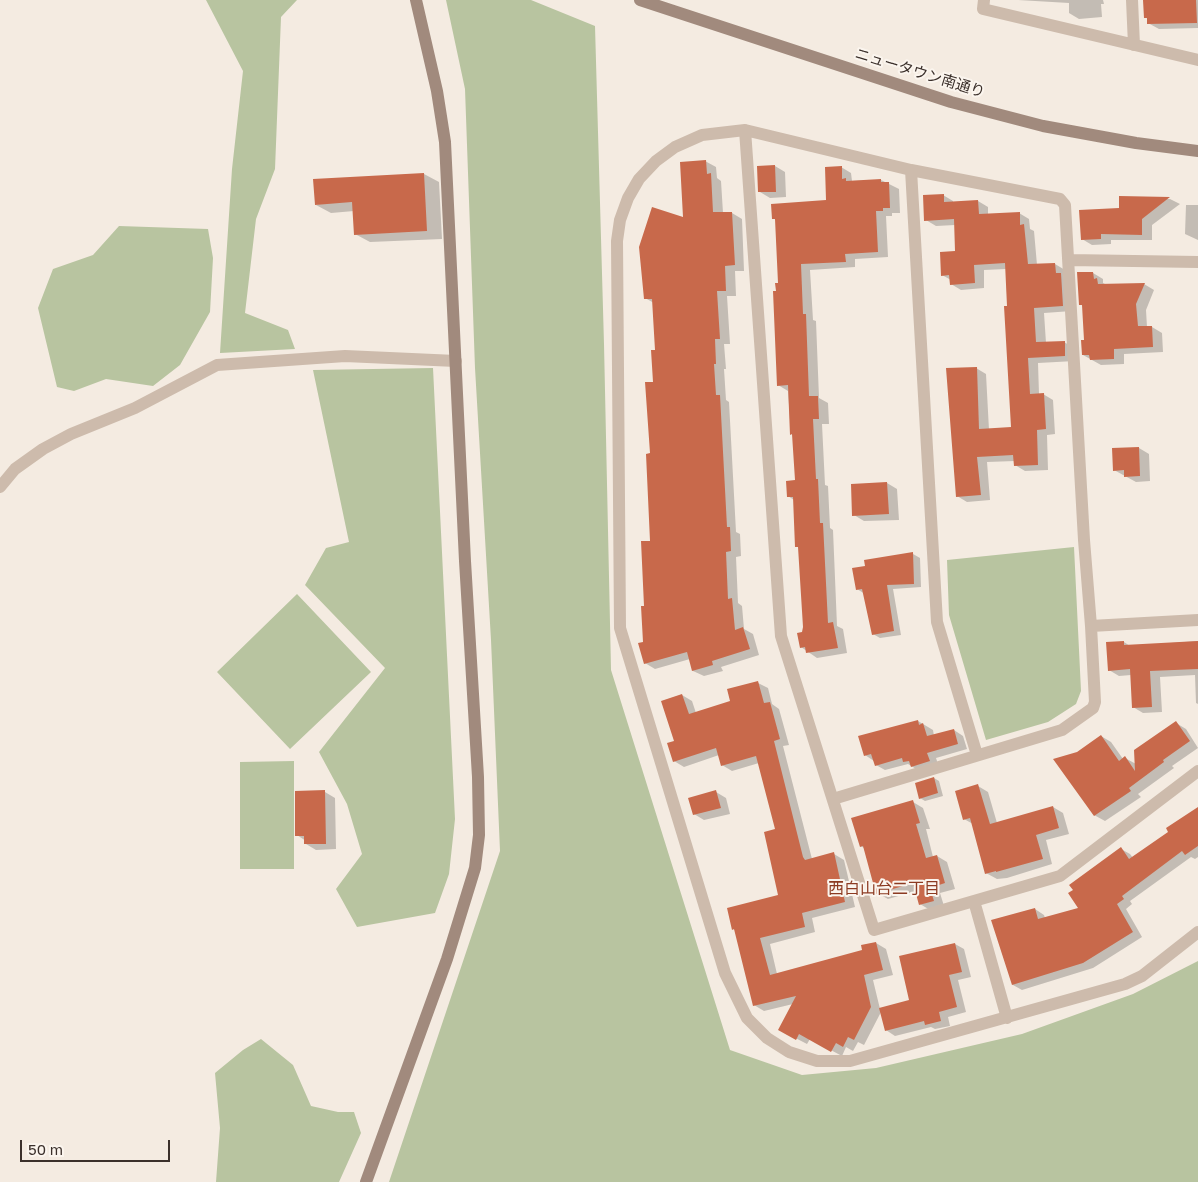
<!DOCTYPE html>
<meta charset="utf-8">
<style>
body{margin:0}
#map{position:relative;width:1198px;height:1182px;overflow:hidden;background:#f4ebe1;font-family:"Golos Text",sans-serif}
canvas{display:block}
.scale{position:absolute;left:20px;top:1140px;width:150px;height:22px;box-sizing:border-box;border:2px solid #3b302b;border-top:0;padding-left:6px;font-size:15px;line-height:18px;white-space:nowrap;color:#3b302b;-webkit-text-stroke:4px #fbf5ee;paint-order:stroke}
</style>
<div id="map">
<canvas width="1198" height="1182"></canvas>
<div class="scale">50 m</div>
</div>
<script>
const context = document.querySelector('canvas').getContext('2d');
context.lineJoin = 'round';
function fill(path, color) {
  context.fillStyle = color;
  context.fill(path, 'evenodd');
}
function toPath(rows) {
  const path = new Path2D();
  for (const r of rows) {
    path.moveTo(r[0], r[1]);
    for (let i = 2; i < r.length; i += 2) path.lineTo(r[i], r[i + 1]);
  }
  return path;
}
function strokePath(path, color, width, dash) {
  context.strokeStyle = color;
  context.lineWidth = width;
  context.lineCap = dash ? 'butt' : 'round';
  context.setLineDash(dash || []);
  context.stroke(path);
}
function label(font, color, halo, rows, align = 'center') {
  context.font = font + ' "Golos Text","Noto Sans JP",sans-serif';
  context.lineWidth = 4;
  context.setLineDash([]);
  context.textBaseline = 'middle';
  context.strokeStyle = halo;
  context.fillStyle = color;
  for (const [text, x, y, turn = 0] of rows) {
    context.save();
    context.translate(x, y);
    context.rotate((+turn || 0) * Math.PI / 180);
    context.textAlign = isNaN(turn) ? turn : align;
    if (halo) context.strokeText(text, 0, 0);
    context.fillText(text, 0, 0);
    context.restore();
  }
}
fill(toPath([
 [206,0,297,0,281,17,275,169,256,219,245,313,288,330,295,349,220,353,232,169,243,71],
 [446,0,531,0,595,26,604,344,611,670,730,1050,802,1075,876,1068,1022,1034,1133,994,1198,961,1198,1182,389,1182,500,851,491,640,475,368,465,89],
 [119,226,208,229,213,258,210,312,180,365,153,386,106,379,74,391,57,387,38,308,53,269,93,255],
 [433,368,455,819,449,874,435,913,357,927,336,889,362,854,347,804,319,752,385,668,305,585,326,548,349,542,313,370],
 [1074,547,1081,691,1076,704,1048,722,986,740,949,615,947,560],
 [297,594,371,672,290,749,217,672],
 [294,761,294,869,240,869,240,762],
 [261,1039,293,1065,311,1106,338,1112,354,1112,361,1133,339,1182,216,1182,220,1128,215,1073,243,1050]
]), '#b8c4a0');
fill(toPath([
 [1018,0,1103,0,1104,4,1101,4,1102,17,1079,19,1069,13,1069,3],
 [1144,0,1198,0,1198,28,1159,29,1148,23,1148,19,1145,17],
 [705,161,716,167,717,178,721,181,723,213,732,213,742,219,744,271,735,271,736,296,727,296,730,344,724,344,726,369,724,369,726,400,729,402,736,532,740,534,741,556,736,557,738,603,742,606,744,629,753,634,759,655,721,667,723,671,704,676,693,671,690,659,655,669,645,663,646,607,652,542,652,454,656,351,654,303,645,298,684,219],
 [775,166,785,172,786,197,770,198,760,192],
 [841,167,851,173,852,181,881,180,899,189,900,213,892,213,892,216,886,216,888,257,855,259,855,267,810,270,813,320,816,321,819,398,828,403,829,424,822,424,825,485,828,486,830,528,833,530,837,626,843,629,847,653,817,658,801,647,804,633,800,548,794,500,788,496,796,482,793,435,791,434,788,391,778,385,777,292,780,284,776,220,773,218,827,202],
 [424,174,439,182,442,239,370,242,355,234,354,211,331,213,316,205],
 [943,195,953,201,953,203,978,201,988,207,988,215,1019,213,1029,219,1030,229,1034,231,1037,265,1055,264,1065,270,1072,311,1044,313,1046,343,1064,342,1074,348,1075,361,1038,363,1039,394,1043,394,1053,400,1055,434,1047,435,1048,470,1025,471,1015,465,1015,461,987,462,990,500,967,502,957,496,976,368,986,374,989,430,1012,428,1006,269,984,270,984,288,961,290,951,284,951,280,942,275,957,252,955,225,936,226,926,220],
 [1121,198,1170,199,1180,204,1152,225,1152,240,1111,240,1111,244,1092,245,1082,239,1120,209],
 [1186,205,1198,205,1198,240,1185,234],
 [1093,273,1103,279,1103,283,1107,285,1144,284,1154,290,1146,310,1147,327,1152,327,1162,333,1163,352,1124,354,1124,364,1101,365,1083,355,1085,341,1083,306,1080,304],
 [1139,448,1149,454,1150,481,1136,482,1114,470],
 [887,483,897,489,899,520,864,521,854,515],
 [913,554,920,558,921,587,893,589,901,635,880,638,873,634,865,594,857,589],
 [1198,641,1198,704,1196,703,1195,675,1160,677,1162,712,1143,713,1133,707,1131,675,1119,676,1109,670,1107,643,1124,642,1130,646],
 [758,683,768,688,772,704,779,709,789,745,783,746,812,859,834,854,844,860,855,907,812,918,815,932,770,944,777,974,864,951,876,943,886,949,893,975,873,980,880,1009,911,1001,955,944,964,949,971,977,958,980,966,1012,948,1017,950,1026,935,1029,931,1027,895,1036,886,1030,881,1012,864,1045,858,1042,853,1051,846,1047,842,1056,810,1039,807,1044,780,1030,793,1004,764,1011,754,1005,735,930,733,929,780,896,776,830,759,763,732,771,722,765,719,755,684,767,674,761,675,741,682,695,692,701,696,713,732,702],
 [918,721,933,730,934,736,954,730,963,736,967,749,936,758,939,767,921,772,908,764,885,770,876,765,874,761,865,755],
 [1176,723,1186,729,1198,748,1172,766,1174,768,1138,794,1141,797,1105,821,1094,815,1077,753,1101,736,1111,742,1123,759,1125,758,1136,764],
 [934,778,939,781,943,796,925,801,920,798],
 [978,786,988,792,997,823,1053,807,1063,813,1069,834,1046,840,1052,864,1007,878,997,879,986,873,973,824,964,819],
 [296,792,325,792,335,798,336,849,316,850,306,844,306,841,297,835],
 [716,792,726,798,730,814,704,820,694,814],
 [913,802,923,808,930,829,926,829,933,857,937,856,947,862,955,889,940,893,944,906,930,910,920,904,916,891,888,899,877,893,864,848,861,846],
 [1198,808,1198,857,1195,859,1191,857,1130,901,1132,904,1126,909,1142,937,1093,968,1022,990,1013,985,1035,909,1044,915,1045,918,1080,908,1121,849,1130,854,1133,858,1170,832]
]), '#0003');
fill(toPath([
 [1143,0,1196,0,1197,23,1147,24,1147,18,1144,18],
 [706,160,707,174,711,173,713,212,732,212,735,265,725,266,726,291,717,291,720,339,715,339,716,364,714,364,716,395,720,395,727,527,730,527,731,551,726,552,728,599,732,598,735,630,743,627,750,649,712,661,713,665,692,671,687,652,644,664,638,643,643,642,641,606,644,606,641,541,650,541,646,454,650,453,645,382,653,382,651,350,655,350,652,299,644,299,639,247,652,207,683,217,680,162],
 [775,165,776,192,758,192,757,166],
 [842,166,842,179,846,178,846,181,881,179,881,182,889,182,890,208,883,208,883,211,876,211,878,252,845,254,846,262,801,264,803,314,806,314,809,396,818,396,819,419,813,419,816,479,818,479,820,523,823,523,828,623,833,622,838,648,806,653,805,647,800,648,797,633,802,632,803,627,798,547,795,547,793,497,787,497,786,481,795,480,792,434,790,435,788,385,777,386,773,291,776,291,775,283,778,283,775,219,772,219,771,204,826,200,825,167],
 [424,173,427,231,354,235,352,202,315,205,313,179],
 [944,194,944,202,978,200,979,214,1020,212,1020,225,1024,224,1028,264,1055,263,1056,273,1061,273,1063,306,1034,308,1036,342,1065,341,1065,356,1028,358,1030,394,1044,393,1046,429,1037,430,1038,465,1014,466,1013,455,977,457,981,495,956,497,946,368,977,367,979,429,1011,427,1004,306,1007,306,1005,263,974,265,975,283,950,285,949,275,941,276,940,252,955,251,954,219,924,221,923,195],
 [1119,196,1170,197,1142,219,1142,235,1101,234,1101,239,1081,240,1079,210,1119,208],
 [1077,272,1093,272,1094,279,1097,278,1098,284,1145,283,1136,304,1138,326,1152,326,1153,347,1114,349,1114,359,1090,360,1089,355,1082,355,1081,340,1084,340,1082,305,1079,305],
 [1139,447,1140,476,1124,477,1124,470,1113,471,1112,448],
 [887,482,889,514,852,516,851,484],
 [913,552,914,584,887,585,894,631,872,635,862,589,856,590,852,568,865,566,864,560],
 [1124,641,1124,645,1198,641,1198,669,1150,671,1152,707,1132,708,1130,669,1108,671,1106,642],
 [758,681,764,703,770,702,780,739,774,741,803,857,805,860,834,852,845,902,802,913,805,927,760,938,770,975,862,950,861,945,876,942,883,970,864,975,871,1007,854,1040,848,1037,843,1047,836,1043,831,1052,799,1034,796,1040,778,1030,796,996,753,1006,734,929,732,930,727,908,778,895,764,832,775,829,756,756,721,766,716,748,673,762,667,743,674,741,661,701,682,694,689,714,730,701,727,689],
 [918,720,919,725,923,723,927,736,954,729,958,744,927,753,930,761,911,767,909,761,903,762,902,758,875,766,871,754,864,756,858,736],
 [1176,721,1190,741,1163,760,1164,762,1129,788,1131,791,1094,816,1053,759,1077,752,1101,735,1119,761,1125,756,1135,771,1134,750],
 [934,777,938,793,919,799,915,783],
 [978,784,990,824,1053,806,1059,828,1036,835,1043,859,996,872,996,871,985,874,970,818,963,820,955,791],
 [325,790,326,844,304,844,304,836,295,836,295,791],
 [716,790,721,808,693,815,688,798],
 [913,800,920,823,916,824,926,858,937,855,945,883,930,888,934,901,919,905,913,883,876,894,863,846,860,847,851,818],
 [1198,807,1198,846,1185,855,1182,851,1122,896,1124,899,1117,904,1133,932,1083,963,1012,985,991,920,1035,908,1038,919,1078,908,1068,893,1073,890,1069,885,1121,847,1129,859,1168,832,1166,828],
 [955,943,962,972,949,975,957,1007,939,1012,941,1021,925,1025,924,1021,885,1031,879,1008,909,1000,899,956]
]), '#c8694b');
strokePath(toPath([
 [984,0,983,9,1198,60],
 [1132,0,1134,45],
 [745,130,781,636,874,930,1060,876,1198,771],
 [911,170,937,622,977,755],
 [1069,260,1198,262],
 [0,487,15,469,43,449,71,434,135,408,217,365,345,356,456,361],
 [1091,626,1198,620],
 [833,799,1062,730,1093,708,1095,702,1091,626,1084,540,1065,205,1060,199,911,170,745,130,702,135,675,147,656,161,639,179,628,198,620,220,617,241,620,628,725,973,747,1018,767,1038,789,1052,817,1061,850,1061,1125,984,1142,976,1198,932],
 [974,901,1007,1018]
]), '#cdbbac', 12);
strokePath(toPath([
 [640,0,951,102,1043,126,1136,143,1198,151],
 [366,1182,447,959,475,868,479,835,478,777,465,561,445,142,437,91,416,0]
]), '#a18a7d', 12);
label('15px', '#3b302b', '#fbf5ee', [
 ["ニュータウン南通り",920,73,17]
]);
label('16px', '#8c3b22', '#fbf5ee', [
 ["西白山台二丁目",884,889]
]);
</script>
